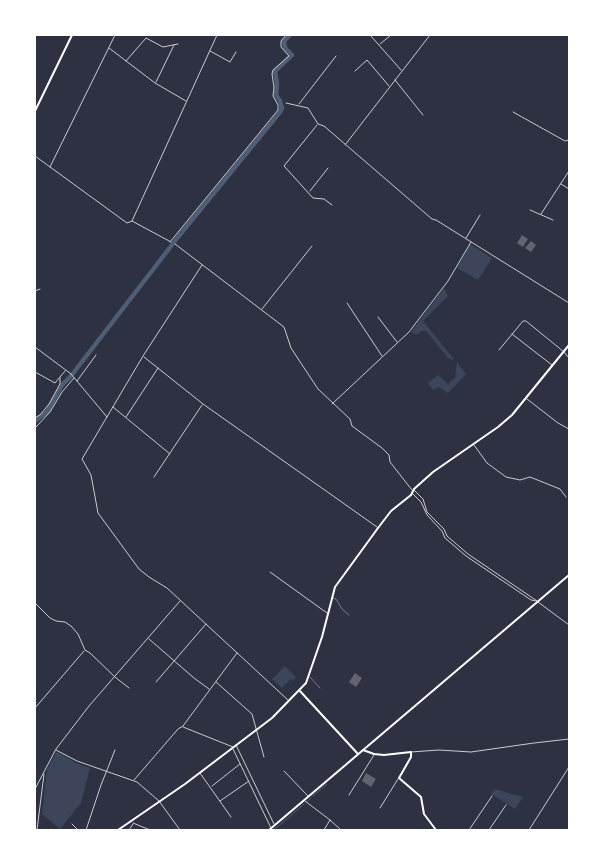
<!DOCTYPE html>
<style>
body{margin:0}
#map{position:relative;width:604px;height:865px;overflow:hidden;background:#2d3142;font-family:"DM Sans",sans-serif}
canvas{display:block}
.frame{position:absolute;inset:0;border:36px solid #fff;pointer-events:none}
</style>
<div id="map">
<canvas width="604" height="865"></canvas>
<div class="frame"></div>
</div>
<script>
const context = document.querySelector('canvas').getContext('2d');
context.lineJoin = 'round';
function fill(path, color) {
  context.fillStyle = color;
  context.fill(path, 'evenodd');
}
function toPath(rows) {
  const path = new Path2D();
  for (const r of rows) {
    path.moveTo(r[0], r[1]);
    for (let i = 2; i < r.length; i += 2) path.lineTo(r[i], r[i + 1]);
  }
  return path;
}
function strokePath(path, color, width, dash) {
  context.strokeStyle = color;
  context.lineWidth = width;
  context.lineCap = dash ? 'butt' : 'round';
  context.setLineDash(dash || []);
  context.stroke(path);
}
fill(toPath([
 [470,244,492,258,478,280,457,268],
 [444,288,448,296,423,321,454,359,453,360,448,358,426,331,422,331,416,335,411,332],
 [457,362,466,374,448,393,439,387,433,390,428,383,438,375,448,384,455,378],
 [285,666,296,677,293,681,291,679,282,688,272,679],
 [58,752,76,763,90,768,81,803,60,829,42,814,47,769,56,753],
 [495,789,515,795,523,797,515,809,491,794]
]), '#3c4559');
strokePath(toPath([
 [313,796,327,784],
 [307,802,311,798],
 [274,830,304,804]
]), '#4f5d75', 1);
strokePath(toPath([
 [35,421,47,412,62,385,71,376,178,237,280,112,282,108,280,101,276,95,277,83,275,71,292,55,285,48,284,41,290,35]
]), '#4f5d75', 4.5);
fill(toPath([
 [522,235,528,239,523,247,517,243],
 [531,241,536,245,531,252,525,248],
 [355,673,362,678,356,687,349,682],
 [366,773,376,779,371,787,362,781]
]), '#626471');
strokePath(toPath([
 [333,598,336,599,342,609,349,615],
 [310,677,320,688]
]), '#caccd0', 0.5);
strokePath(toPath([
 [370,35,401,70],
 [380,44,391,35],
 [109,48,155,83,186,101],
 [210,51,230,62,236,52],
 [126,61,146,38,163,47,178,44],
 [355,71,367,60,389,86],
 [395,80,423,115],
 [156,82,174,45],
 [286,103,308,108,318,124,324,126,432,219,436,220,569,303],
 [299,104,336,56],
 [513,112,565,141,569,140],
 [317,125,284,166,313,198,324,199,332,205],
 [345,145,430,35],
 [50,167,115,35],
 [561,184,569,189],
 [310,191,328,168],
 [530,210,553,220],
 [541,214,569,171],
 [132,221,217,35],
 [466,238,480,215],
 [170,242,278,110,278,105,273,96,274,87,272,74,273,70,289,56,281,47,281,41,286,35],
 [202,265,143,356,82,459,91,475,98,513,139,569,149,577,167,588,288,700],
 [35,291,40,289],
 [347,303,382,356],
 [262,309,312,246],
 [378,317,397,342],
 [512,334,552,365],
 [35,347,71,374,107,417],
 [499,350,523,321,526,321,564,352,569,358],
 [144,357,203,404,377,527],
 [35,372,55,383,65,371],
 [77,381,96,355],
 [527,399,558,423,569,429],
 [332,404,409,332,448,281,471,242],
 [113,407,170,454],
 [126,417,158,368],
 [35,418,41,414,49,404,60,384,60,378],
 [35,428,50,412,62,392,74,378],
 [474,445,487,463,506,477,520,480,530,477,560,489,566,497],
 [154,477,202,405],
 [270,572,327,613],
 [538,602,569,625],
 [35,603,50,618,56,621,65,622,71,626,78,634,85,650,90,653,115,677,129,688],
 [149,639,194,678,209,689],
 [156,682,206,624],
 [216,682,252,714,264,757],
 [35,708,84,651],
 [183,727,233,747],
 [236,745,274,824],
 [233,749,271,828],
 [56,750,77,761,137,782,159,801,180,830],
 [411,752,439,750,471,752,534,743,569,739],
 [284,771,308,796],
 [200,773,231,817],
 [134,780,178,729,183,726,237,653],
 [212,786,240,764],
 [35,789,56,749,89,706,180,601],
 [349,795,374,755],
 [220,801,249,781],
 [305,801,330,820,341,830],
 [380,808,398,779],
 [133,823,150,830],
 [72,824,78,830],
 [37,830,44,774],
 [86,830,101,785,115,750],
 [129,830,133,824],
 [324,830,330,820],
 [469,830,492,796],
 [489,830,506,805],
 [529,830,569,767]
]), '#caccd0', 1);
strokePath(toPath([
 [35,156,127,223,132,221,171,242],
 [175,244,284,327,291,348,318,389,350,419,352,426,382,448,389,455,390,462,412,490],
 [414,490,423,499,427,512,444,529,447,536,468,554,537,601],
 [412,493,421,502,427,515,442,531,445,538,466,556,531,600,537,601]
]), '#caccd0', 1);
strokePath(toPath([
 [299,690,358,754],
 [363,750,374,754,384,755,411,752,411,757,399,778,421,797,424,814,436,830],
 [118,830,185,784,272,718,306,683,322,637,335,587,378,528,391,511,411,495,414,489,433,472,498,427,512,415,569,345]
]), '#fff', 2);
strokePath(toPath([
 [35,111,72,35],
 [269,830,569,575]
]), '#fff', 2);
</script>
